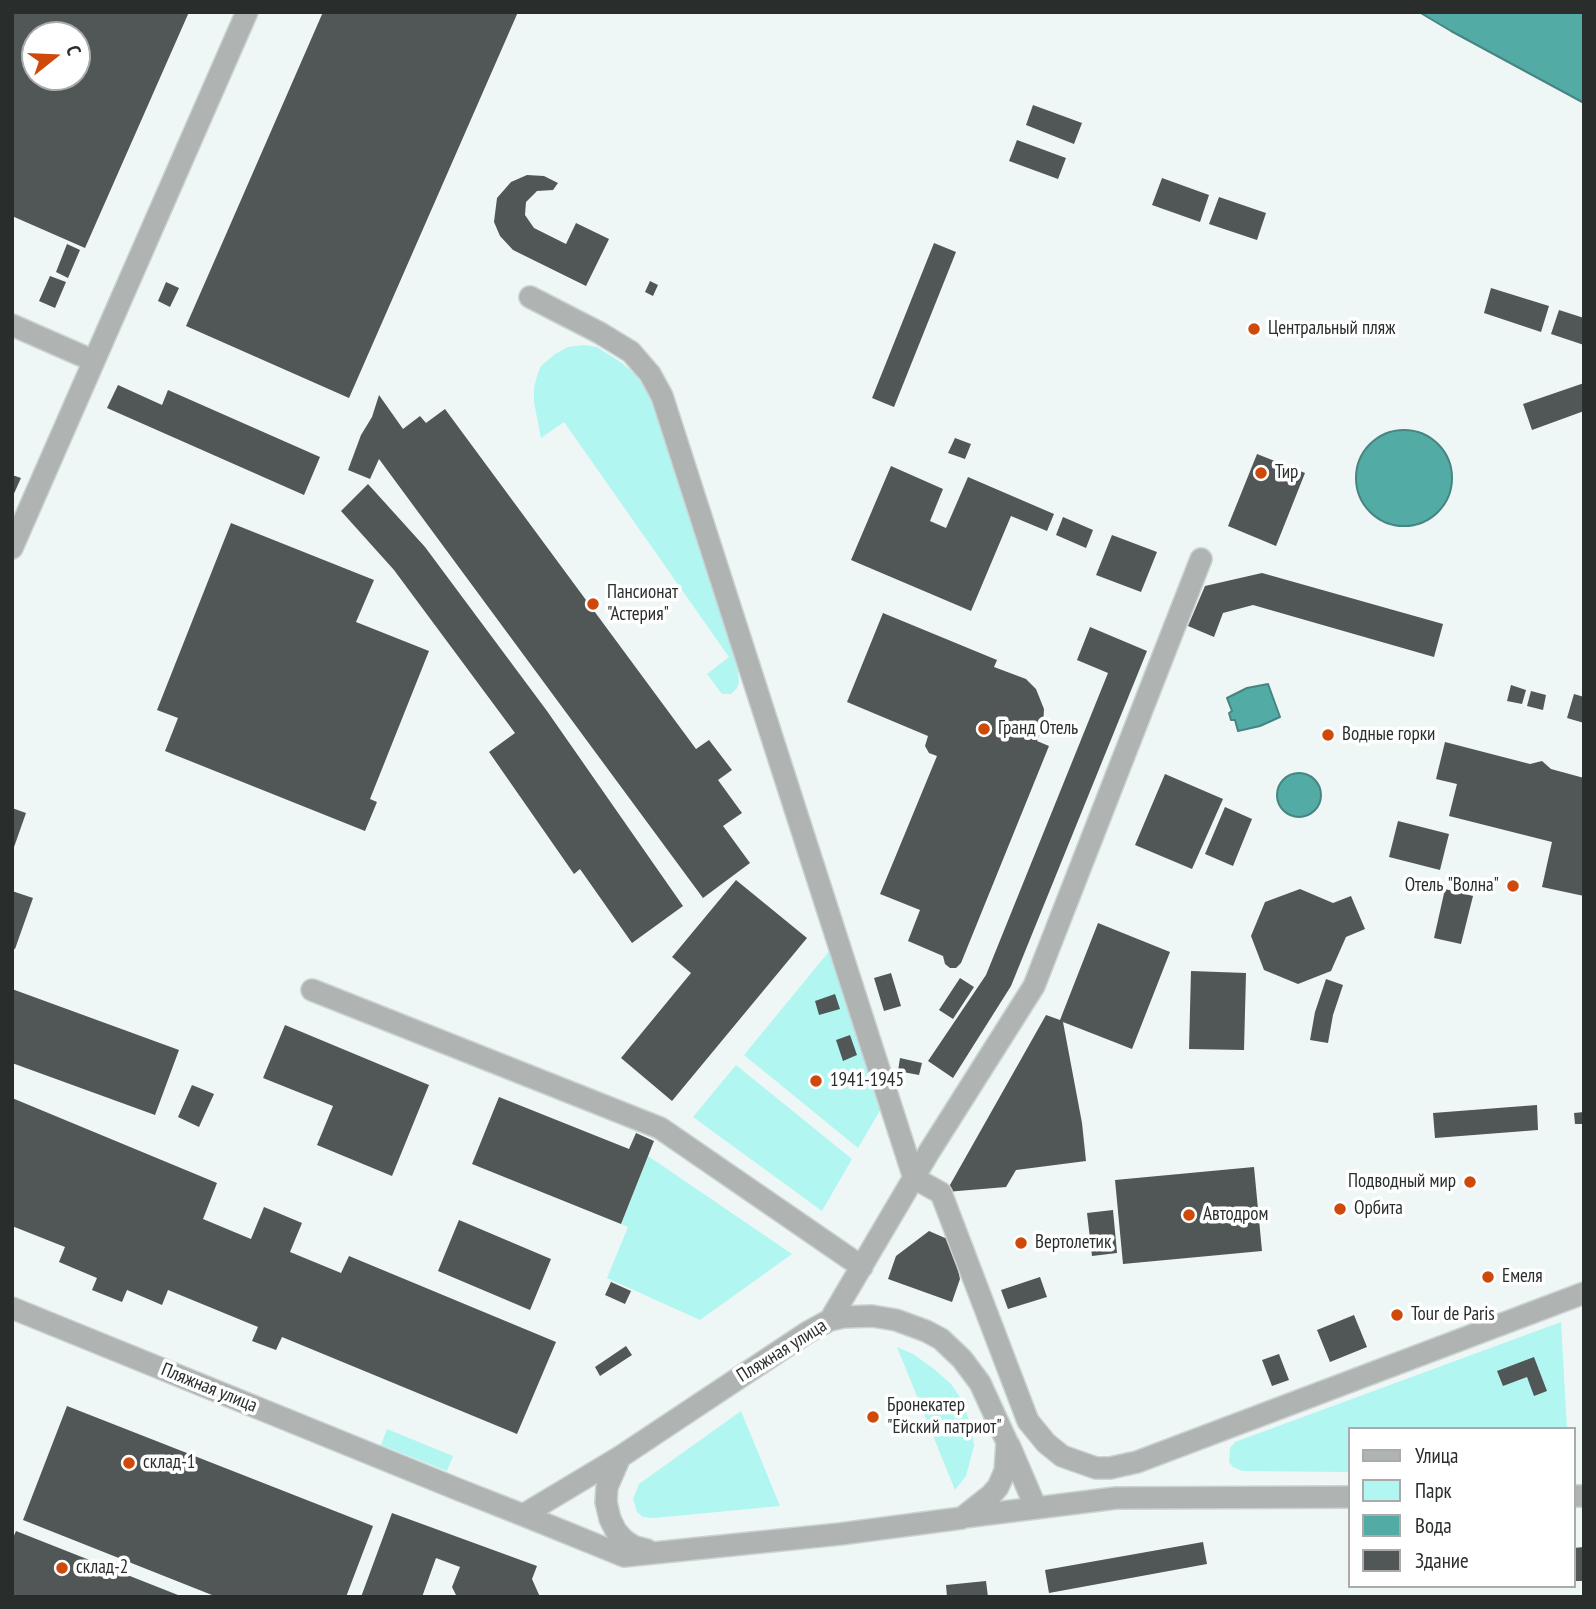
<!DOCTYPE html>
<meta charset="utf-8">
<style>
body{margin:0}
#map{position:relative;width:1596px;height:1609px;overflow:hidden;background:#eef7f6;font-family:"PT Sans Narrow",sans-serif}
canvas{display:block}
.frame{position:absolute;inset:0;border:14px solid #292d2c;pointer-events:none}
.legend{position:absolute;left:1348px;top:1427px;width:228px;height:161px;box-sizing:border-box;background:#fff;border:2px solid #a9abab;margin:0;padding:9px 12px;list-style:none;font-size:21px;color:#292d2c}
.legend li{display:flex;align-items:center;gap:14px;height:35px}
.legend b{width:35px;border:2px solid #a9abab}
.north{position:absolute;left:21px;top:21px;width:70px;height:70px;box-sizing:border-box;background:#fff;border:2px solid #a9abab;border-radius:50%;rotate:72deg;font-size:19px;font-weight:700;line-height:28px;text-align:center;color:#292d2c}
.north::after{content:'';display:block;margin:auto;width:24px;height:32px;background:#cf490b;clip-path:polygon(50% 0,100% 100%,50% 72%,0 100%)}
</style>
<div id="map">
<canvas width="1596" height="1609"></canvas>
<div class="frame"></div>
<ul class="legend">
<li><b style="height:9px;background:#afb3b2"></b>Улица</li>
<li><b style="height:19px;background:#b1f6f1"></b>Парк</li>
<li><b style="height:19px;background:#53aba6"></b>Вода</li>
<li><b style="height:19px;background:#505756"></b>Здание</li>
</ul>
<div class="north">С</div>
</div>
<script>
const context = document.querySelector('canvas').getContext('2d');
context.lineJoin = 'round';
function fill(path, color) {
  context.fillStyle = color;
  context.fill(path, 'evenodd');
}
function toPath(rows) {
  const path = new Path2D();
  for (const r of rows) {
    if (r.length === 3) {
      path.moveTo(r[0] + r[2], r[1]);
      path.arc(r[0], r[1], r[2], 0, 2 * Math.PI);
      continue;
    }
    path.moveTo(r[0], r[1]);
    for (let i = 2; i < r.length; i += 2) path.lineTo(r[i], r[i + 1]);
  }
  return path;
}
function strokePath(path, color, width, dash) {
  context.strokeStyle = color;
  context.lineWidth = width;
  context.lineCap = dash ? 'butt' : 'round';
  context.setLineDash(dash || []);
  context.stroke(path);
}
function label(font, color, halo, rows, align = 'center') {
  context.font = font + ' "PT Sans Narrow",sans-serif';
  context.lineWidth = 7;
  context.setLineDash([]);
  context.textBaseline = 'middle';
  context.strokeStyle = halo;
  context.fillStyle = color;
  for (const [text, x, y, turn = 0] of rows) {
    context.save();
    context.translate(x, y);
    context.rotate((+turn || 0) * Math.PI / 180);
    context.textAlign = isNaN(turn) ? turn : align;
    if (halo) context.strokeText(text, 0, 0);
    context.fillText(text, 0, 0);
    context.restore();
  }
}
fill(toPath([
 [584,345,597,347,622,363,635,374,654,402,737,661,739,683,737,688,731,694,722,694,707,674,729,657,564,422,541,438,534,402,534,388,537,376,541,366,555,354,568,347],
 [831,949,882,1107,858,1148,744,1055],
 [736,1065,852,1159,822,1211,693,1117],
 [648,1156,792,1254,700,1320,607,1278,628,1227,621,1224],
 [1561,1322,1567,1429,1349,1429,1349,1472,1242,1471,1233,1467,1229,1462,1230,1448,1235,1442],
 [897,1347,913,1354,934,1369,951,1384,962,1400,972,1429,974,1446,966,1476,955,1490],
 [741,1411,780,1506,654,1518,643,1517,637,1512,633,1499,639,1484],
 [387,1429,453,1456,447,1471,381,1445]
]), '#b1f6f1');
const water = toPath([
 [1419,12,1584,12,1584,103,1451,31,1419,12],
 [1404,478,48],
 [1268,684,1280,717,1260,726,1238,731,1235,720,1231,720,1229,713,1232,711,1227,698,1247,688,1268,684],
 [1299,795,22]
]);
fill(water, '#53aba6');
strokePath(water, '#468581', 2);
fill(toPath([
 [12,12,189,12,85,248,12,216],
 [35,35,77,35,77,77,35,77],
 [323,12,518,12,349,398,186,326],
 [1033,105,1082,123,1074,144,1026,125],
 [1017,140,1066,158,1058,179,1009,161],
 [527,175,544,176,558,183,553,190,537,191,526,202,525,215,534,228,566,244,576,223,609,239,586,286,513,250,500,236,494,222,497,198,511,182],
 [1162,178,1209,195,1200,222,1152,205],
 [1219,197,1266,213,1257,240,1209,224],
 [934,243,956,252,894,407,872,398],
 [67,244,80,250,68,278,56,272],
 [50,276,66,282,55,308,39,301],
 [650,281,658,285,653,296,645,292],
 [166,282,179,288,170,307,158,301],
 [1491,288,1549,306,1541,332,1484,313],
 [1559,310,1584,318,1584,345,1551,334],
 [1584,383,1584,411,1532,430,1523,404],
 [118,385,162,405,168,390,320,457,304,495,107,408],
 [379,395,403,429,420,416,426,423,445,409,696,749,709,740,732,770,718,780,742,813,723,826,750,863,703,898,379,459,370,479,348,470,361,435,372,417],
 [955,438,971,444,965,459,948,453],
 [1257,454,1305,473,1276,546,1228,526],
 [891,466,943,489,930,521,946,528,968,477,1054,514,1047,531,1011,516,971,611,851,560],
 [12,475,21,478,12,498],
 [368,484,425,547,547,711,683,906,632,943,580,869,574,874,489,752,515,733,394,570,341,511],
 [1063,517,1093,530,1086,548,1056,535],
 [231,523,374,580,356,622,429,651,370,799,377,802,365,831,165,751,178,718,157,710],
 [1112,535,1157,552,1141,592,1096,575],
 [1262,573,1443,624,1434,657,1253,605,1223,613,1214,637,1188,626,1205,586],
 [883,613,997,660,994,667,1026,679,1036,689,1044,709,1043,727,1037,741,1049,746,961,963,956,968,950,968,945,964,943,956,908,941,920,910,880,894,937,756,929,753,925,746,928,736,847,702],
 [1090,627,1147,651,1011,986,953,1078,928,1061,986,975,1108,673,1077,660],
 [1511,685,1526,690,1522,704,1507,701],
 [1531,691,1546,695,1543,710,1527,706],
 [1574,694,1584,697,1584,723,1567,718],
 [1445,742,1530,764,1542,761,1551,769,1584,778,1584,896,1542,887,1552,842,1449,816,1457,784,1436,779],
 [1165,774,1223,799,1192,869,1135,845],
 [1225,807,1252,819,1233,866,1205,854],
 [12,808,26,813,13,850,12,850],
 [1398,821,1449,834,1440,870,1389,857],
 [736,880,807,938,672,1101,621,1058,691,973,672,957],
 [1300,889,1333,903,1351,896,1365,929,1346,937,1331,971,1298,984,1264,970,1251,936,1265,902],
 [1445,889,1473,896,1461,944,1434,938],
 [12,891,33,898,15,949,12,948],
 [1098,923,1170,952,1132,1049,1063,1022,1082,1123,1086,1161,1016,1170,1006,1187,946,1192,1046,1015,1060,1020],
 [1191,971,1246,973,1244,1050,1189,1049],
 [891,973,901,1006,884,1011,874,978],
 [960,978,974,987,953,1019,939,1010],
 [1326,979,1343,985,1333,1015,1328,1043,1310,1040,1315,1012],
 [12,989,179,1050,155,1115,12,1063],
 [835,994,840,1009,819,1015,815,1001],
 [285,1025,429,1085,392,1176,317,1145,333,1106,263,1078],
 [850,1035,857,1055,843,1061,836,1040],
 [900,1058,922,1063,919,1075,898,1071],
 [192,1085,214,1094,199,1127,178,1117],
 [499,1097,629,1149,636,1133,654,1141,621,1224,472,1164],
 [12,1098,217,1183,203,1219,251,1239,264,1207,302,1223,290,1252,341,1273,349,1256,556,1342,517,1434,282,1337,276,1350,252,1341,258,1327,168,1290,162,1305,127,1290,122,1302,92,1290,97,1278,59,1262,65,1247,12,1226],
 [1537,1105,1538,1130,1435,1138,1433,1113],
 [1584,1112,1584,1124,1575,1124,1574,1113],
 [1254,1167,1262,1251,1123,1264,1115,1180],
 [1113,1210,1117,1253,1092,1256,1087,1213],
 [459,1220,551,1259,530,1310,438,1271],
 [929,1231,952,1241,960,1279,952,1302,888,1279,896,1256],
 [1040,1277,1047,1297,1008,1309,1001,1290],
 [611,1282,631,1291,625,1304,605,1295],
 [1354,1315,1367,1347,1330,1362,1317,1330],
 [626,1346,632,1355,600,1376,595,1367],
 [1279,1354,1289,1380,1272,1386,1262,1360],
 [1534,1357,1547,1391,1534,1396,1527,1377,1503,1386,1497,1371],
 [67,1406,373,1526,346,1597,217,1597,23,1520],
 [392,1513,537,1566,532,1579,540,1597,457,1597,452,1587,460,1567,436,1558,422,1597,361,1597],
 [16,1531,183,1597,12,1597,12,1540],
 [1203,1542,1207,1564,1049,1593,1045,1570],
 [1584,1547,1584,1581,1574,1581,1573,1548],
 [986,1581,988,1597,947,1597,946,1585]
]), '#505756');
const minor = toPath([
 [530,297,600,333,631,352,650,374,662,396,914,1178,941,1193,1028,1421,1046,1443,1062,1456,1096,1468,1110,1468,1137,1462,1584,1293],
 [12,325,94,361],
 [12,548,247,12],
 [312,990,660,1128,862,1267],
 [12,1308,430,1478,457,1489,523,1515,624,1556,840,1534,962,1518,991,1495,998,1487,1005,1471,1007,1442,980,1383,962,1359,941,1339,926,1331,896,1320,872,1316,844,1317,830,1320,808,1332,620,1457,523,1515],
 [830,1320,929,1152,1034,986,1201,559],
 [1009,1445,1036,1508],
 [620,1457,607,1487,606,1502,610,1519,616,1531,624,1540,635,1547,647,1550],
 [1573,1496,1584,1496],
 [964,1517,1116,1498,1349,1497]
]);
strokePath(minor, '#cbd3d2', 24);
strokePath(minor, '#afb3b2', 21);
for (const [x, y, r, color] of [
 [1254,329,7,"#cf490b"],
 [1261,473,7,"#cf490b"],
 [593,604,7,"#cf490b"],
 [984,729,7,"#cf490b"],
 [1328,735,7,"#cf490b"],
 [1513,886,7,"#cf490b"],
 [816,1081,7,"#cf490b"],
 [1470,1182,7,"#cf490b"],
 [1340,1209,7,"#cf490b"],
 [1189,1215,7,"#cf490b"],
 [1021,1243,7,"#cf490b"],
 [1488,1277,7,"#cf490b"],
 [1397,1315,7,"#cf490b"],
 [873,1417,7,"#cf490b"],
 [129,1463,7,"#cf490b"],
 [62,1568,7,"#cf490b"]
]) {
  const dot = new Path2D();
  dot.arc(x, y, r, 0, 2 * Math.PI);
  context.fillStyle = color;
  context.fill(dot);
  strokePath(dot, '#fff', 2.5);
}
label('19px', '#292d2c', '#fff', [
 ["Центральный пляж",1268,329],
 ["Тир",1275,473],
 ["Пансионат",607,593],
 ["\"Астерия\"",607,615],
 ["Гранд Отель",998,729],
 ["Водные горки",1342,735],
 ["Отель \"Волна\"",1499,886,"right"],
 ["1941-1945",830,1081],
 ["Подводный мир",1456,1182,"right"],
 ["Орбита",1354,1209],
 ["Автодром",1203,1215],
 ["Вертолетик",1035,1243],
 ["Емеля",1502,1277],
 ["Tour de Paris",1411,1315],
 ["Бронекатер",887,1406],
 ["\"Ейский патриот\"",887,1428],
 ["склад-1",143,1463],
 ["склад-2",76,1568]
], 'left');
label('19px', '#292d2c', '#fff', [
 ["Пляжная улица",782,1351,-32],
 ["Пляжная улица",209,1388,22]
]);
</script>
